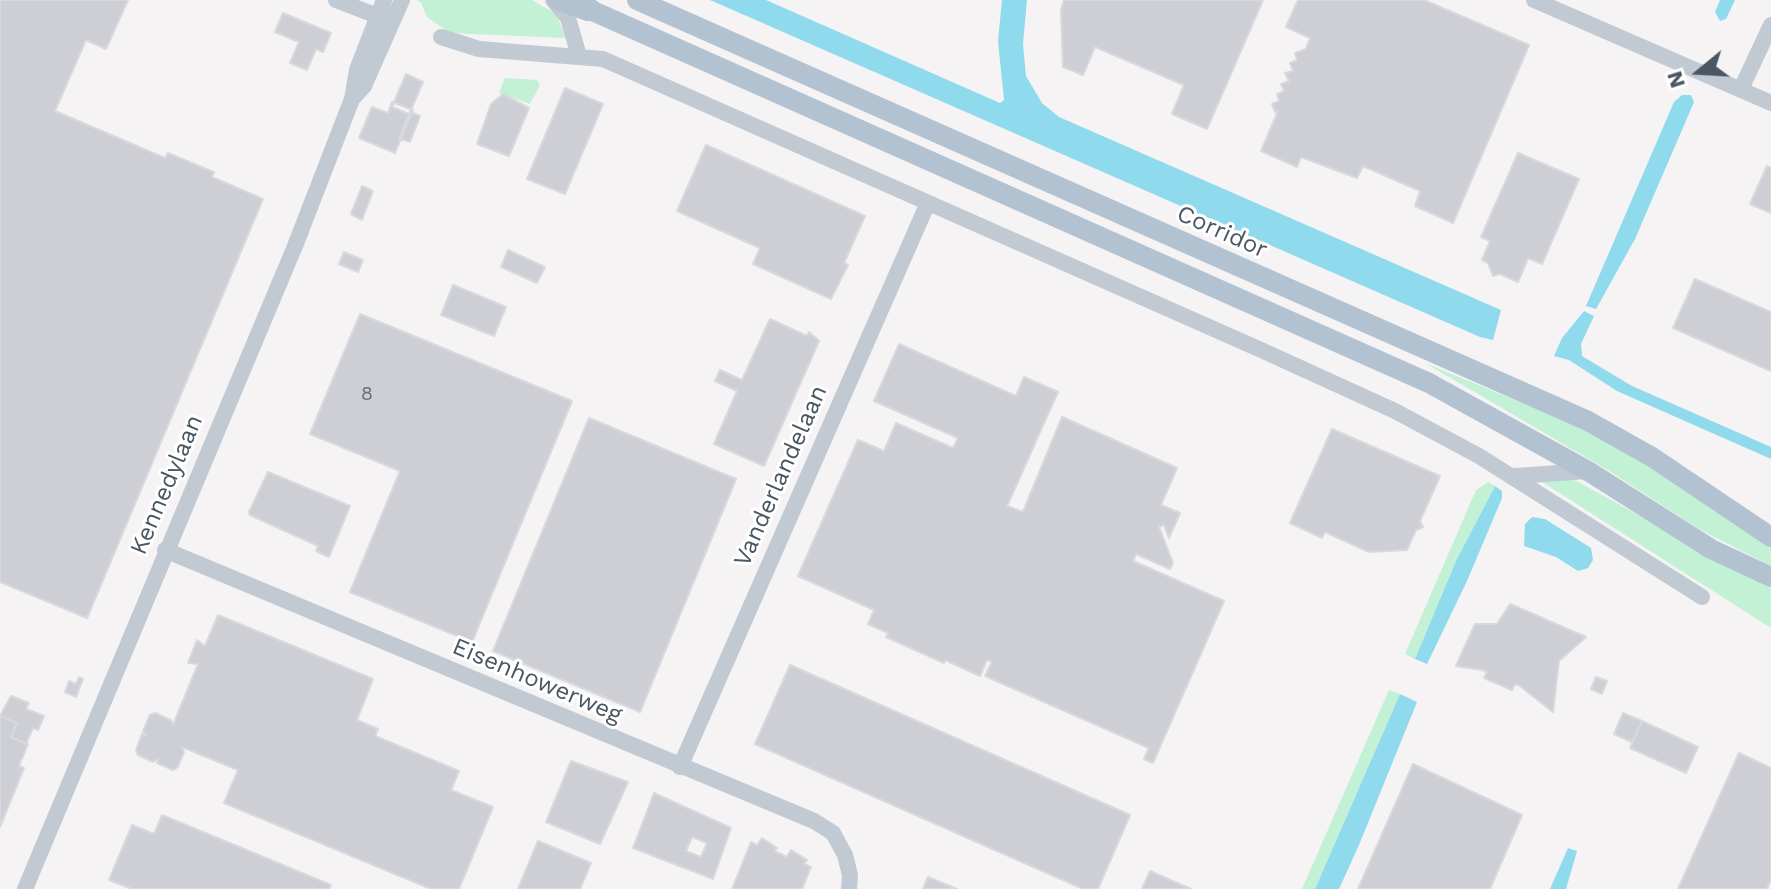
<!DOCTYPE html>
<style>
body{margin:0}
#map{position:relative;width:1771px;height:889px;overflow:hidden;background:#f5f3f3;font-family:"Work Sans",sans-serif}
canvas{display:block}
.north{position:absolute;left:1659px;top:32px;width:80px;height:80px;-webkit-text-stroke:6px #fff;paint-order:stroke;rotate:252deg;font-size:22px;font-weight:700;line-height:32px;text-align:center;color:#4a5661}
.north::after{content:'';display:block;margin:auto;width:28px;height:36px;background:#4a5661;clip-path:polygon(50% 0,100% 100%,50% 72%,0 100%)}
</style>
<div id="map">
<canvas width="1771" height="889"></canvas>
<div class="north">N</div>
</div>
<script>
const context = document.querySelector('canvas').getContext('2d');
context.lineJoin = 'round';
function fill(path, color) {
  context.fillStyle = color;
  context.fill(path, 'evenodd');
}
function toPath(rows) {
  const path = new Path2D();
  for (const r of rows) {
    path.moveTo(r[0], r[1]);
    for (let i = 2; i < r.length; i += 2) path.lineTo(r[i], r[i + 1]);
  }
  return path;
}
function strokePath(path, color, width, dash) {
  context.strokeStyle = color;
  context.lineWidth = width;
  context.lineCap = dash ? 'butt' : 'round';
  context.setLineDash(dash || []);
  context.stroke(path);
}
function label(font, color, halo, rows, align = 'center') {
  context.font = font + ' "Work Sans",sans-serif';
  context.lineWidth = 6;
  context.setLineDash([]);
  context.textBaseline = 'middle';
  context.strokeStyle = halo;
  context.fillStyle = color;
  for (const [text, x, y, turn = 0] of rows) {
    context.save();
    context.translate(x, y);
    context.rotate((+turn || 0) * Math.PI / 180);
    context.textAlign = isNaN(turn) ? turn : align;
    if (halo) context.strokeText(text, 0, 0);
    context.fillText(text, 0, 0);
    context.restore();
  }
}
fill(toPath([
 [417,0,532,0,556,14,566,38,450,33,427,17,421,3],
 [505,78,537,80,540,85,530,104,499,93],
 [1425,363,1586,429,1672,479,1713,510,1771,543,1771,566,1697,528,1611,472],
 [1571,478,1771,588,1771,628,1539,480],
 [1488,482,1495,486,1456,561,1415,659,1405,654,1476,490],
 [1389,690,1400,694,1315,889,1302,889]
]), '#c3f1d5');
fill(toPath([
 [710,0,766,0,1000,103,1004,100,998,41,1002,0,1027,0,1023,44,1026,76,1042,103,1059,117,1501,310,1493,340,1480,337],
 [1720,0,1735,0,1726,19,1720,21,1715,12],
 [1682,95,1691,95,1694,102,1635,239,1596,309,1586,306,1674,102],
 [1584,311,1594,316,1581,344,1582,356,1632,386,1771,447,1771,459,1617,391,1569,360,1554,356,1562,338],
 [1495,486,1502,491,1502,498,1467,581,1427,664,1415,659,1456,561],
 [1532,517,1545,519,1591,548,1593,560,1588,568,1578,571,1556,557,1524,546,1525,524],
 [1400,694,1417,702,1359,845,1339,889,1315,889],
 [1568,848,1577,851,1566,889,1550,889]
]), '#90daee');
const building = toPath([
 [0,0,128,0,106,49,86,40,55,111,165,158,168,153,211,171,214,172,212,177,263,199,87,618,0,582,0,0],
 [1064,0,1263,0,1207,129,1172,114,1184,85,1095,47,1083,75,1063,67,1061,10,1064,0],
 [1298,0,1424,0,1529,45,1453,223,1415,206,1420,191,1363,166,1357,178,1301,157,1297,167,1261,151,1278,111,1275,112,1272,104,1279,101,1277,94,1284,91,1281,84,1289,81,1285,73,1293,71,1290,63,1297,60,1295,53,1306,49,1310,38,1286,27,1298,0],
 [283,13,331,33,323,52,316,49,307,70,290,63,299,42,275,32,283,13],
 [406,74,423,82,410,112,420,116,410,142,399,138,409,114,392,107,406,74],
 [565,88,603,104,565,194,527,179,565,88],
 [503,94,529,108,509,156,477,144,491,104,503,94],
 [392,102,413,110,395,153,359,138,372,107,388,113,392,102],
 [706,145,865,216,844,263,848,265,831,299,753,264,760,248,677,211,706,145],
 [1518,153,1579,179,1542,264,1528,258,1518,282,1500,274,1493,276,1488,263,1482,260,1490,241,1481,237,1518,153],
 [1767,166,1771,168,1771,213,1750,204,1767,166],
 [362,186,373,191,362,220,351,214,362,186],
 [508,250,545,267,537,283,501,267,508,250],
 [344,252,363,260,358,272,339,264,344,252],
 [1695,279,1771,312,1771,371,1673,328,1695,279],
 [453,285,506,307,494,336,441,315,453,285],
 [360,314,572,401,472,642,350,592,400,471,310,434,360,314],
 [770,319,807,336,809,332,819,341,764,466,714,444,737,391,715,381,720,370,742,380,770,319],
 [899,344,1016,396,1024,377,1058,392,1007,506,1023,512,1062,417,1177,468,1161,505,1180,513,1169,538,1164,525,1159,527,1173,563,1170,569,1136,554,1133,561,1224,601,1153,763,1144,759,1149,748,985,676,992,662,987,660,980,676,945,660,944,663,886,637,888,633,868,624,874,610,798,576,858,440,884,451,896,423,953,448,958,438,874,401,899,344],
 [589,418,736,479,640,712,493,651,589,418],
 [1332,429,1440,476,1420,521,1423,527,1416,530,1407,550,1369,552,1325,532,1322,538,1290,523,1332,429],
 [268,472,350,506,329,557,316,551,318,546,250,515,249,512,268,472],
 [1510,604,1586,637,1559,661,1553,712,1520,686,1515,684,1512,690,1484,678,1487,672,1482,670,1456,666,1475,624,1497,624,1510,604],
 [218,615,373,679,357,720,378,729,375,736,459,771,451,790,493,807,459,889,431,889,224,803,238,770,182,747,184,752,178,767,173,770,157,763,158,759,153,762,138,755,136,750,142,734,146,736,143,731,150,715,155,713,171,720,173,725,198,664,188,663,197,640,205,646,218,615],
 [790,665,1130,815,1098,889,1083,889,755,744,790,665],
 [79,677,83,679,76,697,65,692,69,681,76,684,79,677],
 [1596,677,1607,681,1602,694,1591,689,1596,677],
 [11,696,29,703,26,709,44,716,38,730,33,728,26,744,11,737,17,723,0,716,11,696],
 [1623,713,1642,721,1632,742,1614,734,1623,713],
 [0,716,17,723,11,737,28,744,19,766,24,768,0,827,0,716],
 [1642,721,1698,747,1686,773,1630,748,1642,721],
 [1739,753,1771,768,1771,880,1767,889,1678,889,1739,753],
 [571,761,628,782,600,844,546,822,571,761],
 [1413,764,1522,815,1490,889,1358,889,1413,764],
 [654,793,731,828,713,879,633,848,654,793],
 [692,837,707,843,701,857,686,851,692,837],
 [162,815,331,885,329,889,132,889,109,880,132,825,154,834,162,815],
 [762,838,777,848,774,851,787,857,791,850,807,860,804,864,811,867,802,889,732,889,751,842,757,845,762,838],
 [538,841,591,863,580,889,518,889,538,841],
 [1150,871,1191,889,1142,889,1150,871],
 [928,877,957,889,923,889,928,877]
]);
fill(building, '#cdcfd5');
strokePath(building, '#d7d9de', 2);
strokePath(toPath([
 [336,0,388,20],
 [553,0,568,18,579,56],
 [1534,0,1771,103],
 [441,37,479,49,603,59,1259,349,1395,411,1479,456,1702,597],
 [1741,89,1771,25],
 [353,98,364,86,402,0],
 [1515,476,1588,471],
 [165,550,814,821,833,833,845,855,850,875,849,889],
 [680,767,927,205],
 [25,889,295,246,352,99,357,70,384,0]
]), '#c1cad2', 16);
strokePath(toPath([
 [557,0,588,11],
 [578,0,595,12,1429,383,1588,471,1711,549,1771,577],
 [637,0,1588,421,1652,457,1771,537]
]), '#b3c2d1', 20);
label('20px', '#6b747e', null, [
 ["8",367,394]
]);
label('24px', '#4a5661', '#fff', [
 ["Corridor",1222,232,24],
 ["Vanderlandelaan",781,476,-66],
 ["Kennedylaan",167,485,-67],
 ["Eisenhowerweg",537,681,23]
]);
</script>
